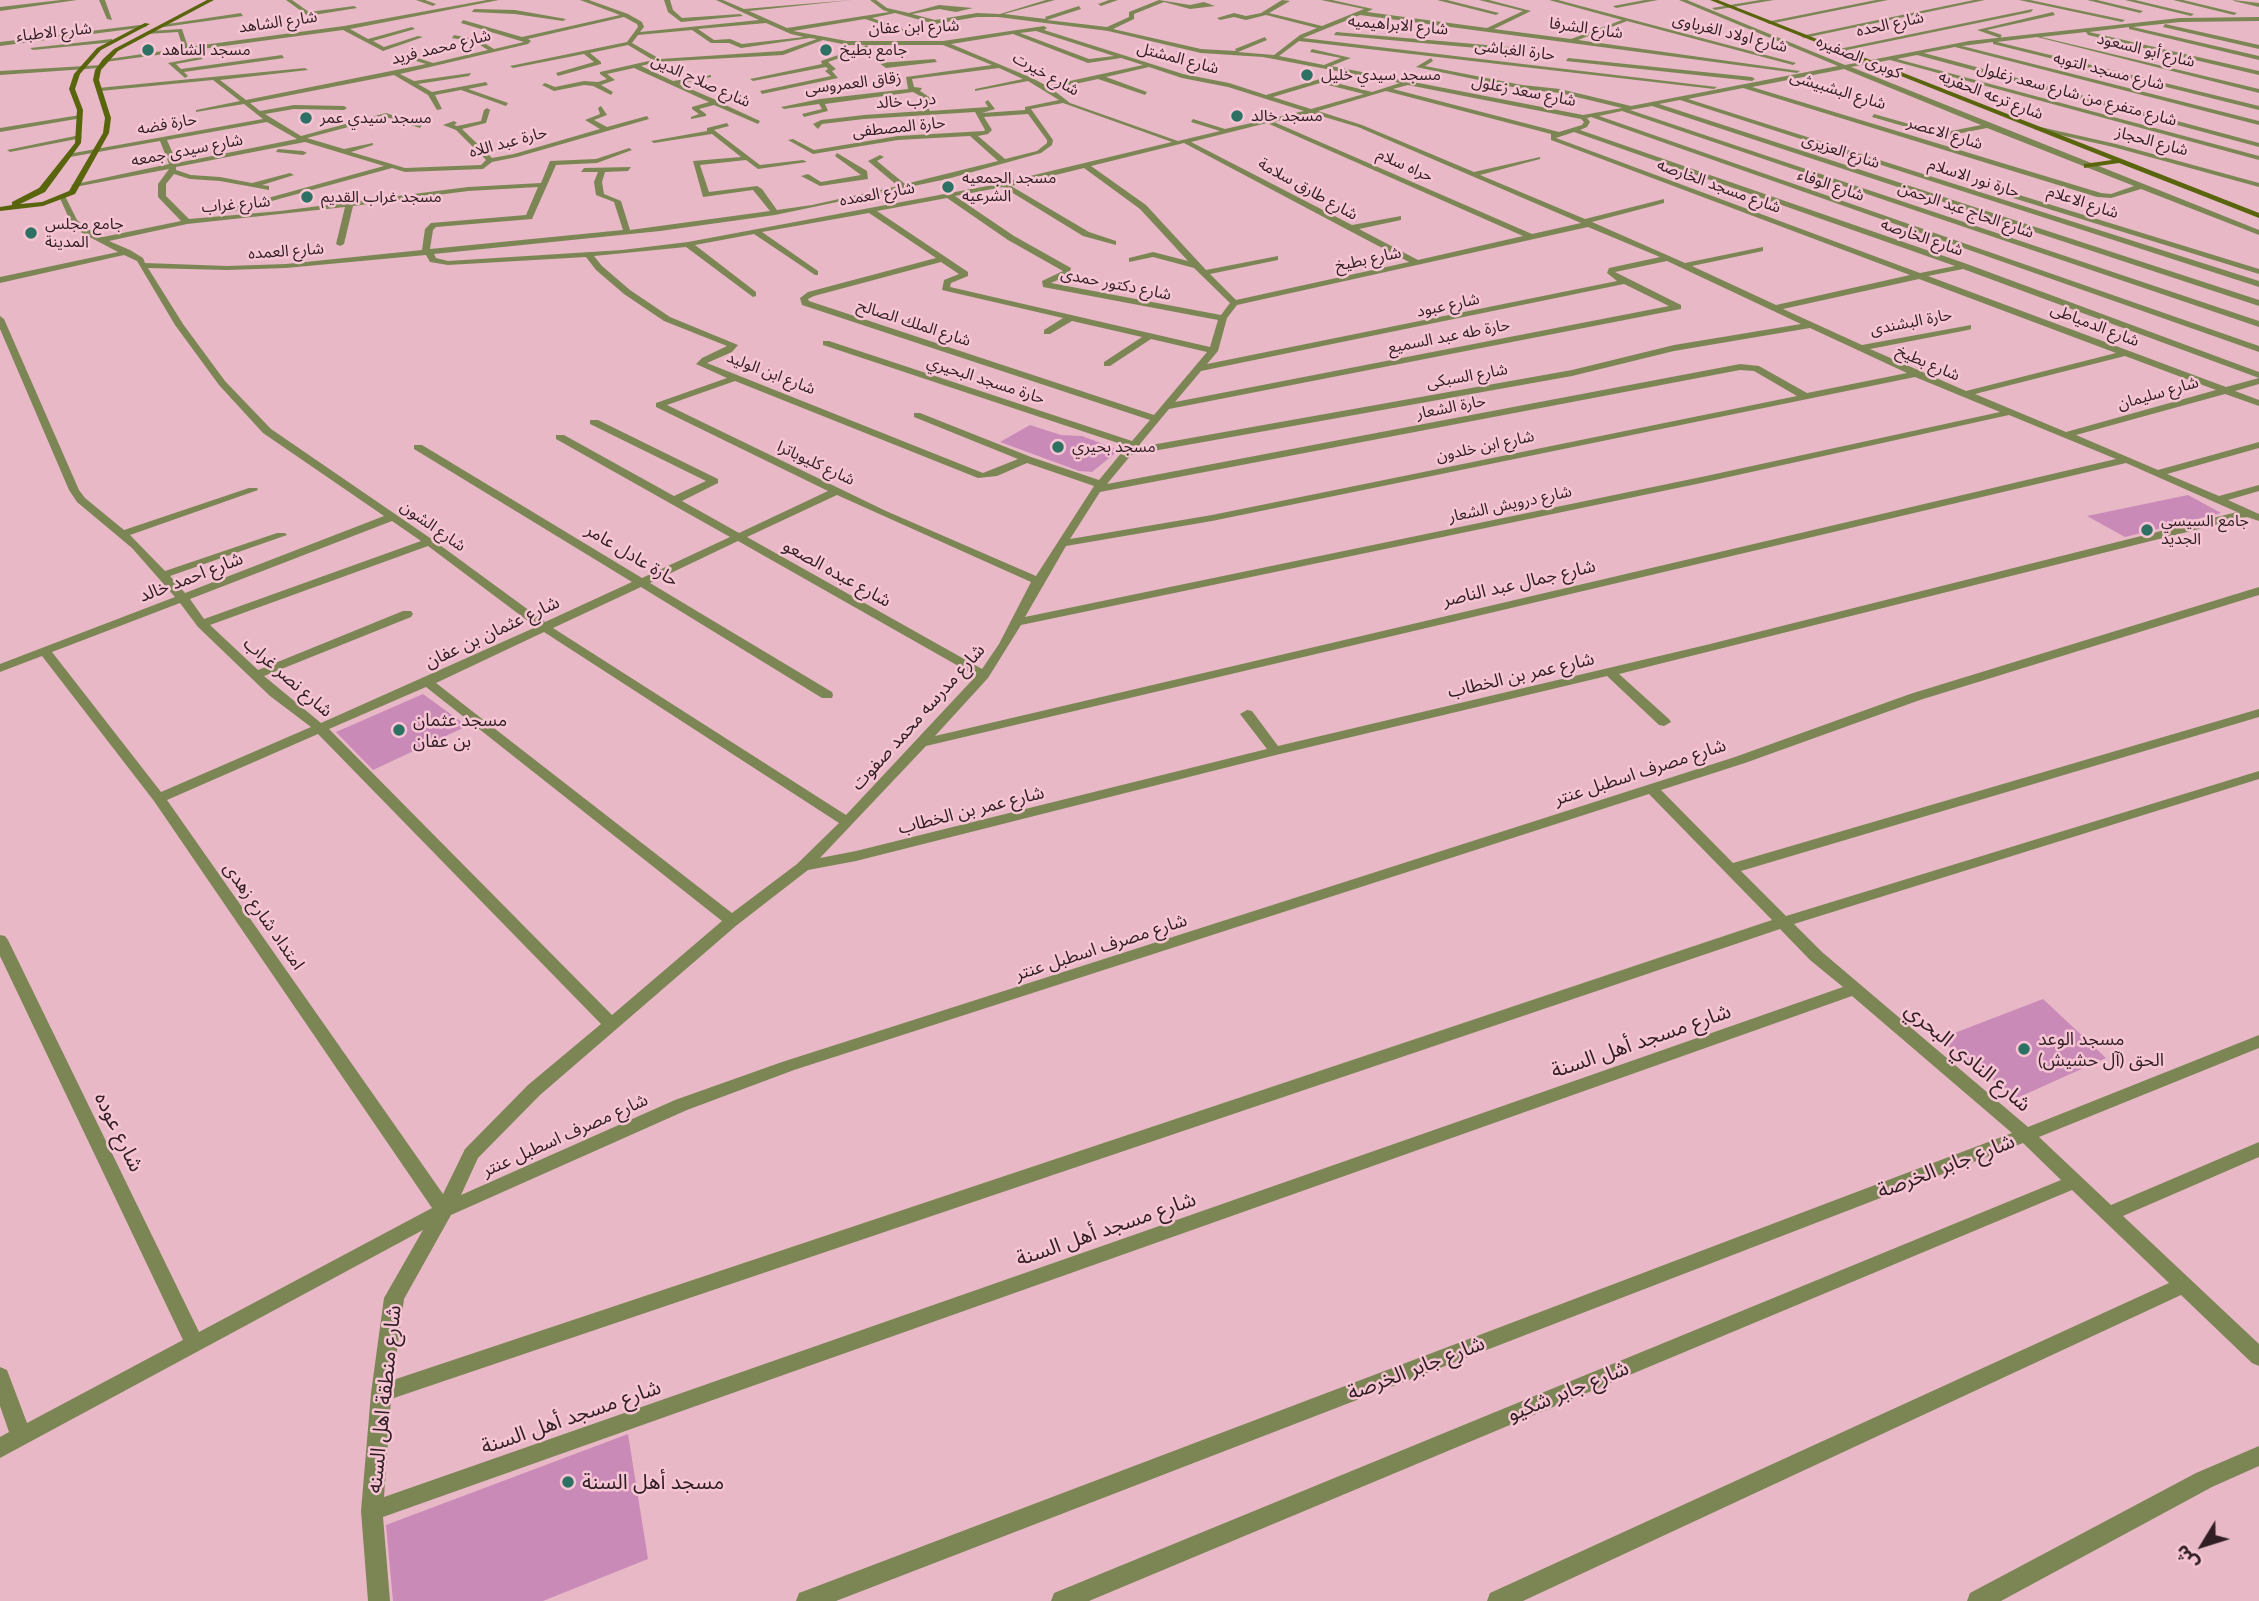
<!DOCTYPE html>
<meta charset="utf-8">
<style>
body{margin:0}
#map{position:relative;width:2259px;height:1601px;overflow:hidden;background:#e8b8c7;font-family:Lato,"Noto Sans Arabic",sans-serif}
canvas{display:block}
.north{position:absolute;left:2168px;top:1510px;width:70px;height:70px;-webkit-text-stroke:5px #f6c5d4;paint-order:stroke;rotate:232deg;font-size:19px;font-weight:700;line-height:28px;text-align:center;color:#301e24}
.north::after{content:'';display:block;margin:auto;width:24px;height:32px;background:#301e24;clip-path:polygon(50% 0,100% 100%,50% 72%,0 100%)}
</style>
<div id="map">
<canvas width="2259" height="1601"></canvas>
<div class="north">ش</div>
</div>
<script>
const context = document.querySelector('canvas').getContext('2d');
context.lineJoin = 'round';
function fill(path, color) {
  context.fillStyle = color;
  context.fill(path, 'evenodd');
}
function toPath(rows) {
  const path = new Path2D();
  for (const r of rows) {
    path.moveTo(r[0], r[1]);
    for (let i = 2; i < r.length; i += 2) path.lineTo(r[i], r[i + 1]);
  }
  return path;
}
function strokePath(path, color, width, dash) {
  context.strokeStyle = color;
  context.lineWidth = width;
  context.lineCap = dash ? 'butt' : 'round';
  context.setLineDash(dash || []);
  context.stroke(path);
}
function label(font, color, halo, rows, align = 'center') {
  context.font = font + ' Lato,"Noto Sans Arabic",sans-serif';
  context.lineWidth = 5;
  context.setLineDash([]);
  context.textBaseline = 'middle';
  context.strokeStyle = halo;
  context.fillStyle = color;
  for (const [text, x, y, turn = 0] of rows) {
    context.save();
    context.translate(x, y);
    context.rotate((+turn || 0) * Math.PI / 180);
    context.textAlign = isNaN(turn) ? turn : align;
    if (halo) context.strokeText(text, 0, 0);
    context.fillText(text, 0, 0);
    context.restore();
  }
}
fill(toPath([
 [1030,425,1061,435,1082,436,1119,450,1092,472,1079,471,1000,442],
 [2188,495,2221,513,2125,537,2087,516],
 [423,694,467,726,373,770,336,732],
 [2043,999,2106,1058,2017,1098,1939,1039],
 [628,1434,648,1559,543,1601,393,1601,386,1525]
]), '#ca8ab7');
fill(toPath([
 [61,0,77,0,0,11,0,7,61,0],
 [99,0,105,0,112,20,107,19,99,0],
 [286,0,292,0,309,12,354,6,357,8,308,16,286,0],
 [416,0,425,0,436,4,433,6,416,0],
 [487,0,499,0,350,29,368,39,412,27,415,29,373,41,384,47,418,36,423,37,383,51,343,30,105,62,102,60,183,48,178,32,147,34,149,31,182,29,188,47,344,26,487,0],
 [580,0,589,0,628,14,642,22,644,27,640,32,759,20,716,0,723,0,744,9,852,0,749,11,787,28,889,12,883,10,870,0,876,0,887,8,909,13,939,5,973,8,956,12,939,9,912,14,935,20,977,13,1000,14,1046,0,1055,0,1004,14,1046,19,1045,17,1079,6,1081,9,1047,20,1107,27,1129,17,1129,12,1159,0,1190,5,1204,2,1215,6,1190,9,1164,2,1134,14,1134,19,1113,29,1201,49,1236,51,1235,49,1265,37,1267,40,1238,52,1274,55,1300,35,1317,28,1266,15,1246,20,1234,17,1220,20,1217,18,1234,13,1246,16,1261,13,1282,0,1290,1,1269,13,1322,26,1364,9,1321,0,1332,0,1373,9,1367,12,1487,28,1523,11,1479,0,1489,0,1531,11,1494,29,1571,39,1622,20,1549,0,1558,0,1796,63,1793,65,1627,21,1578,40,1800,71,1797,73,1360,15,1303,38,1717,87,1714,89,1299,41,1279,56,1324,65,1341,58,1310,52,1312,49,1351,58,1331,66,1583,115,1622,108,1560,93,1522,89,1416,67,1431,58,1433,61,1425,66,1522,85,1560,89,1631,106,1838,66,1679,0,1687,0,1845,65,1969,41,2180,18,2259,17,2259,21,2180,22,2133,27,2259,56,2259,60,2129,29,2129,27,2089,32,2259,71,2259,75,2088,35,2086,32,2041,37,2259,89,2259,93,2037,37,1997,42,2259,106,2259,110,1993,44,1993,42,1962,46,2259,121,2259,125,1955,47,1924,53,2259,143,2259,147,1917,55,1897,59,2259,156,2259,160,1890,60,1851,67,2259,230,2259,235,2141,189,2111,198,2097,197,1743,88,1688,99,2259,281,2259,287,1680,100,1659,104,2259,300,2259,306,1652,106,1630,110,2259,321,2259,327,1622,111,1599,116,2259,346,2259,352,1591,117,1587,118,1590,122,1587,127,1580,130,1967,264,2259,372,2259,378,1963,269,1928,276,2226,387,2259,378,2259,384,2235,391,2259,400,2259,406,2225,394,2076,435,2158,470,2259,442,2259,448,2167,474,2219,496,2259,485,2259,491,2228,500,2259,514,2259,521,2247,517,1619,674,1669,719,1671,722,1664,726,1659,725,1607,676,1276,755,856,861,808,870,737,925,540,1095,478,1158,461,1195,675,1100,782,1062,1735,757,1910,694,2259,587,2259,595,1920,700,1745,763,1661,790,1733,863,2259,709,2259,717,1741,871,1786,916,2259,771,2259,779,1794,924,1822,952,2028,1127,2259,1035,2259,1048,2039,1137,2111,1205,2259,1142,2259,1157,2123,1216,2259,1344,2259,1366,2252,1363,2181,1295,1523,1601,1487,1601,1490,1593,2169,1283,2072,1190,1089,1601,1051,1601,1054,1593,2061,1180,2023,1143,836,1601,796,1601,799,1593,807,1590,2012,1133,1852,996,383,1517,390,1601,368,1601,361,1511,371,1393,384,1298,423,1230,0,1458,0,1437,9,1432,0,1406,0,1367,7,1370,27,1423,183,1340,0,956,0,935,5,936,8,940,199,1332,432,1208,154,801,42,656,0,672,0,664,175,597,132,548,77,502,69,490,0,329,0,316,4,319,79,490,85,498,124,530,249,488,257,488,258,490,130,535,165,571,277,533,285,533,287,535,170,576,185,593,384,516,263,433,219,385,175,325,137,261,124,255,0,283,0,277,118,252,82,233,71,223,59,196,65,196,77,220,88,229,103,237,181,221,158,197,158,184,169,169,75,187,71,185,169,164,160,141,70,157,68,154,263,119,244,104,196,112,196,110,240,101,213,80,100,91,98,88,305,68,308,70,220,80,246,100,426,64,403,57,405,54,433,63,488,50,475,42,452,38,454,35,479,40,494,49,524,42,461,23,463,20,522,37,620,15,580,0],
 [895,13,935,24,977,17,998,17,1108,31,1201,53,1263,57,1400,83,1372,92,1320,79,1266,95,1229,83,1183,74,1044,30,1047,28,1044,26,943,41,847,41,793,31,865,19,911,34,911,32,872,18,895,13],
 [624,17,637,24,638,27,627,42,510,66,513,68,584,54,594,62,556,73,558,76,601,64,601,62,590,53,628,45,653,60,600,72,600,74,607,79,598,82,584,81,555,87,545,83,542,85,554,91,584,85,593,86,611,95,613,92,601,85,615,80,607,74,634,68,709,102,692,107,692,109,699,114,691,117,691,119,706,116,706,114,699,109,714,105,758,124,760,121,721,103,741,97,741,95,716,100,679,84,711,77,711,75,673,81,641,66,656,62,783,55,823,40,847,45,943,45,992,65,906,77,908,89,820,99,781,107,784,109,819,104,822,109,802,114,804,117,828,111,825,104,913,92,929,101,920,105,923,111,864,115,821,120,813,124,818,129,822,124,864,119,975,112,985,130,984,131,898,136,814,150,793,139,788,140,813,154,898,140,970,136,998,161,905,184,877,161,884,157,880,155,868,161,898,186,812,205,777,210,762,189,757,186,709,192,700,165,746,160,758,169,807,162,803,160,760,165,714,130,729,126,727,123,707,128,707,131,651,141,654,143,712,134,741,157,693,161,703,197,753,190,770,211,630,230,621,201,604,194,602,182,605,172,628,171,631,167,584,168,581,172,598,172,594,182,596,195,614,202,623,230,430,249,433,230,436,227,532,219,556,165,597,163,632,150,629,148,596,159,550,161,541,183,468,187,280,211,189,219,166,196,166,184,174,174,190,179,220,181,269,190,269,186,262,185,294,175,290,173,252,183,220,177,191,175,176,170,176,167,305,142,384,166,228,209,228,213,392,168,405,172,483,169,492,162,517,157,649,119,647,116,607,127,594,120,607,115,601,106,598,108,600,114,585,120,600,129,514,154,492,158,462,129,486,123,490,110,487,108,484,110,481,121,457,126,454,125,457,123,454,121,443,125,456,130,486,160,481,165,405,168,351,152,373,145,373,143,344,149,307,138,386,117,420,128,422,125,386,113,301,136,265,114,294,109,344,110,347,108,344,106,294,105,260,111,250,103,394,75,428,95,437,110,442,109,435,95,461,90,506,106,508,103,468,89,488,85,486,82,432,92,418,84,469,76,471,73,414,81,400,74,528,44,531,41,528,39,624,17],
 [766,23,791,34,804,37,742,44,730,39,714,40,698,29,766,23],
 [692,30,711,43,729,43,741,48,810,38,817,39,782,51,660,59,632,43,638,35,692,30],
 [1036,31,1114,56,1089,59,1020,33,1036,31],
 [1013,34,1088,63,1121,58,1143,65,1047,86,1032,78,951,44,1013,34],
 [1149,67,1182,78,1228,87,1304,111,1225,129,1193,119,1191,122,1220,131,1178,141,1070,103,1052,89,1098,79,1145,95,1147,92,1106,77,1149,67],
 [999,68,1023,79,975,89,975,91,1028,81,1059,100,1025,107,1025,110,982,113,995,109,988,100,985,102,988,107,930,111,927,106,937,102,920,91,922,88,914,87,912,79,999,68],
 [1844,69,1981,125,1941,133,1874,114,1872,117,1941,137,1987,128,2134,186,2111,194,2101,193,1752,87,1844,69],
 [1320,83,1364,94,1311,109,1273,97,1320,83],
 [1408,85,1581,119,1584,122,1582,125,1559,132,1393,89,1408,85],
 [1386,91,1551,134,1551,140,1910,275,1776,305,1692,266,1763,251,1763,247,1685,263,1592,222,1664,203,1664,199,1585,219,1480,175,1540,159,1540,157,1474,172,1362,125,1318,111,1386,91],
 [1063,103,1172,142,1005,182,1001,181,998,184,688,242,622,250,448,261,436,258,434,254,660,231,775,215,947,179,1041,153,1052,145,1053,140,1031,109,1063,103],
 [1311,113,1358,127,1581,223,1532,234,1274,122,1311,113],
 [1028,114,1047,140,1047,143,1037,151,1005,159,978,136,988,134,992,130,984,117,1028,114],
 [267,122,297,139,177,163,167,140,267,122],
 [1267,123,1523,236,1418,260,1359,229,1401,220,1401,216,1352,225,1191,142,1267,123],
 [1574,132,1955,266,1920,273,1556,138,1574,132],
 [1184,143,1348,230,1409,262,1236,300,1210,274,1278,260,1278,256,1206,270,1146,205,1091,166,1184,143],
 [1084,168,1140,209,1188,261,1153,252,1129,258,1129,262,1153,257,1194,268,1230,303,1221,315,1051,283,1069,275,1071,268,1014,236,955,196,1003,187,1083,236,1116,245,1116,241,1089,232,1011,186,1084,168],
 [538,187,526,215,431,223,425,229,422,250,286,264,227,266,145,263,143,258,130,250,109,241,187,224,345,207,336,244,340,246,344,244,353,206,468,191,538,187],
 [947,198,1008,240,1063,271,1042,281,1043,287,1218,320,1210,347,950,287,951,283,968,276,968,272,877,211,947,198],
 [869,213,936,258,808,292,800,298,802,305,1150,420,1132,441,829,341,823,341,823,345,1127,446,1099,480,1031,457,920,413,914,413,914,417,1018,459,983,473,707,363,732,352,738,345,670,317,630,290,602,266,594,256,686,247,753,297,756,296,756,292,695,245,754,234,815,275,818,275,818,271,762,232,869,213],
 [1588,227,1660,257,1609,268,1607,273,1617,281,1207,364,1218,351,1227,318,1237,305,1588,227],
 [426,255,430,262,448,265,586,257,596,270,624,294,664,321,727,346,702,358,696,364,727,378,656,403,656,407,828,491,739,533,682,501,718,483,718,479,598,420,590,420,590,424,706,481,674,496,564,435,556,435,556,439,730,537,642,578,422,445,414,445,414,449,632,582,545,622,433,540,271,429,225,381,183,324,148,268,227,270,286,268,426,255],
 [1667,261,1801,324,1674,345,1572,370,1140,447,1140,444,1169,409,1681,309,1681,305,1615,272,1667,261],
 [941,262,959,274,944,280,942,290,1063,318,1044,330,1044,334,1050,334,1072,321,1142,337,1104,362,1104,366,1110,366,1151,339,1207,352,1154,415,809,301,808,299,814,296,941,262],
 [1919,279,2116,353,1966,391,1870,349,1968,330,1971,329,1971,325,1862,345,1783,309,1919,279],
 [1624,284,1669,306,1175,402,1201,371,1624,284],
 [1810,328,1907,373,1807,393,1759,366,1740,364,1107,484,1131,455,1572,376,1674,351,1810,328],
 [2125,356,2216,390,2066,432,1975,394,2125,356],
 [1740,370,1754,371,1797,396,1212,515,1070,539,1100,492,1740,370],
 [1915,377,2000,412,1706,476,1025,617,1066,546,1212,521,1915,377],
 [735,381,978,478,997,476,1027,463,1094,486,1036,576,886,511,667,405,735,381],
 [2009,415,2116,459,935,736,988,678,1021,625,1706,482,2009,415],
 [2126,463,2237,512,1706,645,1278,746,1252,711,1247,710,1240,714,1267,749,856,851,820,858,926,746,2126,463],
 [837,495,1031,582,999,644,982,669,747,537,837,495],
 [392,521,421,541,204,619,190,599,392,521],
 [738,541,976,676,846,815,553,628,641,587,822,698,832,698,833,695,832,692,650,583,738,541],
 [428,546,536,627,321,723,264,676,411,617,413,614,411,611,403,611,258,670,210,625,428,546],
 [180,603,198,627,270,696,311,727,161,792,52,652,180,603],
 [544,632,839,823,797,864,732,913,436,683,544,632],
 [426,687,722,921,612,1015,329,729,426,687],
 [318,734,601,1024,528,1085,465,1149,443,1194,167,800,318,734],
 [1649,794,1772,920,393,1380,404,1299,451,1215,687,1110,794,1070,1649,794],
 [1780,929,1810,960,1843,987,384,1497,391,1399,1780,929],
 [664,0,670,0,673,10,682,18,740,14,743,16,681,22,668,12,664,0],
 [1109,0,1118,0,1101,6,1098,4,1109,0],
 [1437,0,1447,0,1499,13,1496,15,1437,0],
 [1645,0,1658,0,1616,8,1613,6,1645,0],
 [1760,0,1774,0,1715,10,1712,8,1760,0],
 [1876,0,1888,0,1769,24,1766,22,1876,0],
 [1974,0,1985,0,1804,38,1801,36,1974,0],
 [2019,0,2030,0,2125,20,2122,22,2019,0],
 [2087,0,2097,0,2143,11,2140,13,2087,0],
 [2125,0,2135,0,2194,14,2191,16,2125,0],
 [2173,0,2183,0,2237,13,2234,15,2173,0],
 [2233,0,2259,3,2259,7,2234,1,2233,0],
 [474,9,515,10,566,19,563,21,515,14,472,12,474,9],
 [2033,9,2031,12,1837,52,1834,50,2033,9],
 [2053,12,2055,15,1987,30,2002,35,2000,38,1977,30,2053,12],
 [241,13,243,16,164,27,161,25,241,13],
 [148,24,146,27,0,46,0,42,148,24],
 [2165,24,2259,45,2259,49,2163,27,2165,24],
 [1336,32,1521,48,1524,50,1521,52,1334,35,1336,32],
 [112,39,114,42,33,50,30,48,112,39],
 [867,45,869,48,828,62,836,69,832,71,838,78,762,94,760,91,831,76,825,71,828,69,826,67,753,81,750,79,822,64,821,61,867,45],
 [282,55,284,58,184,72,188,76,185,78,168,63,200,57,203,59,176,64,181,69,282,55],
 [1568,58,1752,77,1755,79,1752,81,1566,61,1568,58],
 [935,59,937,62,886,68,879,63,935,59],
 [102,65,100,68,0,75,0,71,102,65],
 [80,115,82,118,0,132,0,128,80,115],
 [2036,126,2116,144,2259,183,2259,187,2113,147,2034,129,2036,126],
 [80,135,82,138,10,152,7,150,80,135],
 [278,149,303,151,307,153,303,155,276,152,278,149],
 [837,153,867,171,868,179,820,186,801,176,808,174,821,182,861,175,835,156,837,153],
 [2016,194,2259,269,2259,274,2013,198,2012,196,2016,194],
 [2259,1446,2259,1466,2212,1487,2001,1601,1967,1601,1970,1593,2196,1473,2259,1446]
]), '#7c8655');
fill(toPath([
 [207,0,214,0,118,51,101,70,99,80,111,118,109,133,75,194,43,206,0,211,0,207,12,205,12,202,39,188,75,143,77,110,69,89,74,74,97,48,145,23,150,24,101,50,80,74,75,89,83,110,81,143,45,192,20,204,42,202,69,191,103,133,105,118,93,80,95,70,103,59,114,49,207,0],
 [1710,0,1718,0,2259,213,2259,218,2119,163,2084,168,2084,164,2112,160,1710,0]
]), '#59650d');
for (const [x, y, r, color] of [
 [148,50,7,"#2d7164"],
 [826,50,7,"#2d7164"],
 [1307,75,7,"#2d7164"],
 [1237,116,7,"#2d7164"],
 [306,118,7,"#2d7164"],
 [948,187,7,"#2d7164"],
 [307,197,7,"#2d7164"],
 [31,233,7,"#2d7164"],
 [1058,447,7,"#2d7164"],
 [2147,530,7,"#2d7164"],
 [399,730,7,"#2d7164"],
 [2024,1049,7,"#2d7164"],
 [568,1482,7,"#2d7164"]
]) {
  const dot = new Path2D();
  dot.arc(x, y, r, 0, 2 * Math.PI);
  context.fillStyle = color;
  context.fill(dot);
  strokePath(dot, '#f6c5d4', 2.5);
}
label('16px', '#301e24', '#f6c5d4', [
 ["شارع الشاهد",278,22,-8],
 ["شارع الحده",1890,24,-12],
 ["شارع الابراهيميه",1398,25,5],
 ["شارع ابن عفان",914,27,-2],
 ["شارع الشرفا",1586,28,8],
 ["شارع الاطباء",54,32,-6],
 ["شارع اولاد الغرباوى",1730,33,14],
 ["شارع محمد فريد",441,47,-14],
 ["حارة الغباشى",1515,50,7],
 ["شارع أبو السعود",2146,50,14],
 ["كوبرى الصفيره",1859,57,22],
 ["شارع المشتل",1178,58,15],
 ["شارع مسجد التوبه",2109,71,14],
 ["شارع خيرت",1046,74,29],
 ["شارع صلاح الدين",701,81,24],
 ["زقاق العمروسى",853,83,-7],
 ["شارع البشبيشى",1838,90,17],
 ["شارع سعد زعلول",1524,91,11],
 ["شارع متفرع من شارع سعد زغلول",2077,94,15],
 ["شارع ترعه الحفريه",1991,95,21],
 ["درب خالد",906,101,-4],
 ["حارة فضه",167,124,-10],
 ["حارة المصطفى",899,127,-6],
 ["شارع الاعصر",1945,133,17],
 ["شارع الحجاز",2152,141,15],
 ["حارة عبد اللاه",508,142,-15],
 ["شارع سيدى جمعه",187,150,-11],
 ["شارع العزيرى",1841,151,18],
 ["حراه سلام",1405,165,24],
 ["حارة نور الاسلام",1974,178,18],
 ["شارع الوفاء",1831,185,19],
 ["شارع مسجد الخارصه",1719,186,20],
 ["شارع طارق سلامة",1308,189,29],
 ["شارع العمده",877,194,-10],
 ["شارع الاعلام",2083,202,18],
 ["شارع غراب",236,204,-5],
 ["شارع الحاج عبد الرحمن",1966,210,19],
 ["شارع الخارصه",1922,237,19],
 ["شارع العمده",286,251,-4],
 ["شارع بطيخ",1368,259,-12],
 ["شارع دكتور حمدى",1116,284,11],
 ["شارع عبود",1448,305,-12],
 ["حارة البشندى",1911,322,-11],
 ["شارع الملك الصالح",914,323,18],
 ["شارع الدمياطى",2095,325,21],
 ["حارة طه عبد السميع",1449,336,-11],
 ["شارع بطيخ",1928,363,23],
 ["شارع ابن الوليد",771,373,21],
 ["شارع السبكى",1467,376,-10],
 ["حارة مسجد البحيري",986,380,18],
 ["شارع سليمان",2158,393,-16],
 ["حارة الشعار",1451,407,-11],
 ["شارع ابن خلدون",1485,446,-12],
 ["شارع كليوباترا",816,463,25],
 ["شارع درويش الشعار",1510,504,-12],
 ["شارع الشون",433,526,35]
]);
label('16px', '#301e24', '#f6c5d4', [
 ["مسجد الشاهد",162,50],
 ["جامع بطيخ",840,50],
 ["مسجد سيدي خليل",1321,75],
 ["مسجد خالد",1251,116],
 ["مسجد سيدي عمر",320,118],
 ["مسجد الجمعيه",962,178],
 ["الشرعيه",962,196],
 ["مسجد غراب القديم",321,197],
 ["جامع مجلس",45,224],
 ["المدينة",45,242],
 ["مسجد بحيري",1072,447],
 ["جامع السيسي",2161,521],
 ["الجديد",2161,539]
], 'left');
label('18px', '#301e24', '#f6c5d4', [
 ["حارة عادل عامر",632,555,31],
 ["شارع عبده الصعو",837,573,29],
 ["شارع احمد خالد",191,577,-21],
 ["شارع جمال عبد الناصر",1519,583,-13],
 ["شارع عثمان بن عفان",492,632,-25],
 ["شارع عمر بن الخطاب",1521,675,-13],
 ["شارع نصر غراب",288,677,41],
 ["شارع مدرسه محمد صفوت",918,717,-48],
 ["شارع مصرف اسطبل عنتر",1640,772,-18],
 ["شارع عمر بن الخطاب",971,810,-14],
 ["امتداد شارع زهدى",264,916,55],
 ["شارع مصرف اسطبل عنتر",1101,947,-18],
 ["شارع مصرف اسطبل عنتر",565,1135,-24]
]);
label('18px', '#301e24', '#f6c5d4', [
 ["مسجد عثمان",413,720],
 ["بن عفان",413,741],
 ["مسجد الوعد",2038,1039],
 ["الحق (آل حشيش)",2038,1060]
], 'left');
label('21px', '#301e24', '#f6c5d4', [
 ["شارع مسجد أهل السنة",1641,1041,-19],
 ["شارع النادي البحري",1968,1057,40],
 ["شارع عوده",119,1132,64],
 ["شارع جابر الخرصة",1946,1166,-21],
 ["شارع مسجد أهل السنة",1106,1229,-19],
 ["شارع جابر الخرصة",1416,1368,-21],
 ["شارع جابر شكيو",1568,1391,-22],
 ["شارع منطقة اهل السنه",384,1399,-84],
 ["شارع مسجد أهل السنة",571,1417,-19]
]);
label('21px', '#301e24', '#f6c5d4', [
 ["مسجد أهل السنة",582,1482]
], 'left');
</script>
